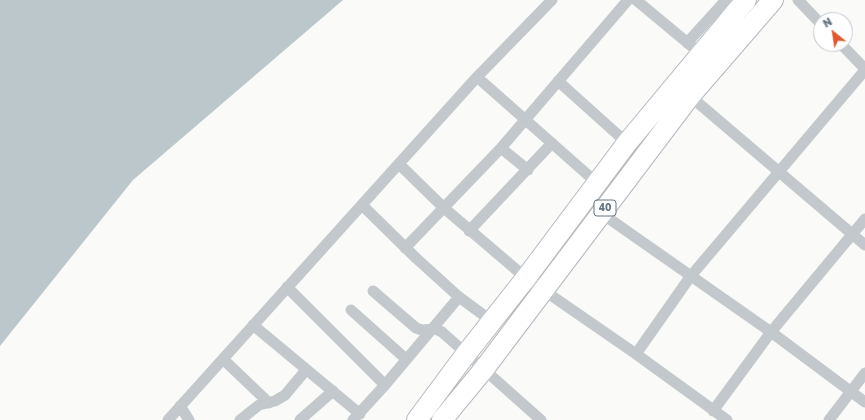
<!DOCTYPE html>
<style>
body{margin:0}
#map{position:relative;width:865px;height:420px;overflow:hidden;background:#fafaf8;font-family:"Golos Text",sans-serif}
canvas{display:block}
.north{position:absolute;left:813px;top:12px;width:40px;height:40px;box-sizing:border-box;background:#fff;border:1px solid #c1c8cd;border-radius:50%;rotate:330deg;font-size:11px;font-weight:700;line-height:16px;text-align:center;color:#657683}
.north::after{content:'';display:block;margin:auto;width:14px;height:18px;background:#e4572e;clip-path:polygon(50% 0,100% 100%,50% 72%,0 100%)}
</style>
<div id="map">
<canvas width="865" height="420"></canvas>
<div class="north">N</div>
</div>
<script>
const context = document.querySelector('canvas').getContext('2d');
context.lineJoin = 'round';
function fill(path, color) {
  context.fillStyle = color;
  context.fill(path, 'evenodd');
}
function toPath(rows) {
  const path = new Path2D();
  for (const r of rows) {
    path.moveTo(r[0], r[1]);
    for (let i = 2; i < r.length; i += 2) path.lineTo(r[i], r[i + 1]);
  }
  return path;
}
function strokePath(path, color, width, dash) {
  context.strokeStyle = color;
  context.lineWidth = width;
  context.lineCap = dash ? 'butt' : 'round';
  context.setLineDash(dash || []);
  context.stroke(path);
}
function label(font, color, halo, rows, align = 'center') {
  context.font = font + ' "Golos Text",sans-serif';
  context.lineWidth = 4;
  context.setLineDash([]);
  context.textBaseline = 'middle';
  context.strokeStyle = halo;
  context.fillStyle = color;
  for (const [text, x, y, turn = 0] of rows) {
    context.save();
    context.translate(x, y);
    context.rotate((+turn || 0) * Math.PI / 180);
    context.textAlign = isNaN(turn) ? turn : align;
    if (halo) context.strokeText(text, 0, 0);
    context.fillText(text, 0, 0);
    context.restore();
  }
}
fill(toPath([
 [0,0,343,0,133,180,0,346]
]), '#bbc7cb');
const highway = toPath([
 [417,420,466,354,526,278,627,143,746,0],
 [442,420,484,369,690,96,773,0]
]);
strokePath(highway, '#b4b9bd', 22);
strokePath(toPath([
 [636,0,701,54],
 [798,0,821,24],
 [687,43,726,0],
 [841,44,865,69],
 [477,77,597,183],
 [558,81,627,143],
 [690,96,865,245],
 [501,148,528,170],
 [400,165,444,208,526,278,636,354,727,420],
 [362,205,416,258,459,297,493,322],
 [601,213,771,332,865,402],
 [469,231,552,143],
 [405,248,501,148,628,0],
 [287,287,385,385],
 [373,291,416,328,422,330,436,329,442,332,541,420],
 [351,310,406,359],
 [253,325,360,414],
 [636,354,690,277,865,70],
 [223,359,269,403],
 [180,406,189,420],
 [713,411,771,332,865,219],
 [168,420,477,77,552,0],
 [240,420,259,405,275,401,285,395,306,370],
 [300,420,333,391],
 [353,420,385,385,459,297],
 [829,420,865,373]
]), '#c3c8cc', 11);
strokePath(highway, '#fff', 20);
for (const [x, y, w] of [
 [605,208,22]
]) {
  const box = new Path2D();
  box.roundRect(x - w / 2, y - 8, w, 16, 3);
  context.fillStyle = '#fff';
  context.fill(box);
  strokePath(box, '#657683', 1);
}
label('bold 10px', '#657683', null, [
 ["40",605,208]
]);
</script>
